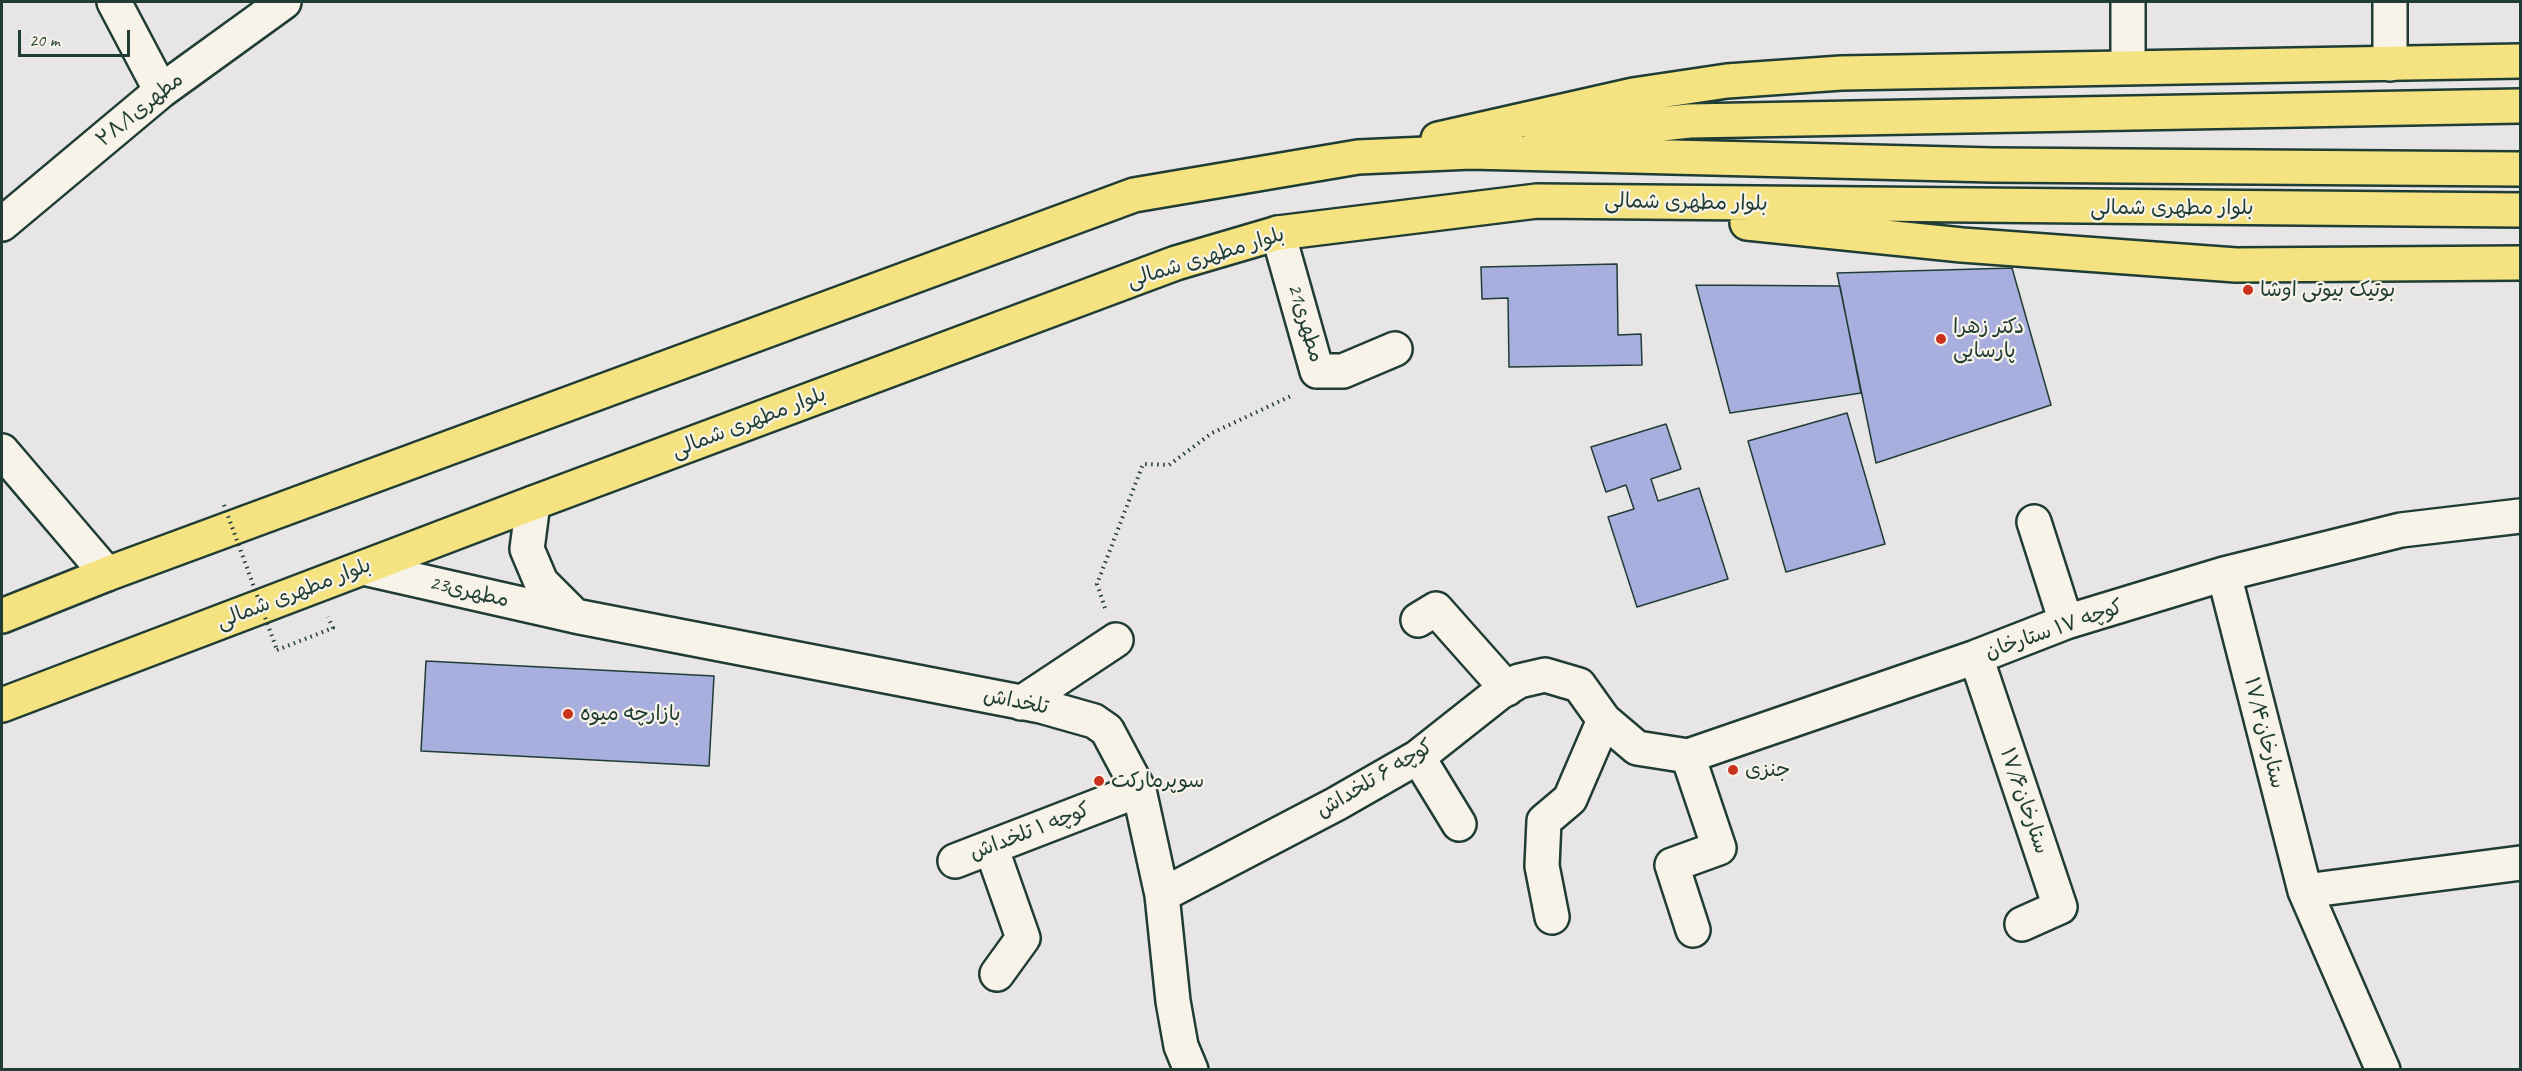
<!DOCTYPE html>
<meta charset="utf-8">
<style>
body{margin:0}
#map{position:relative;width:2522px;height:1071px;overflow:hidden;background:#e7e5e6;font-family:Caveat,sans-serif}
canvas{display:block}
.frame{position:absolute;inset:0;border:3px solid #1f3d34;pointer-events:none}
.scale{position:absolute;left:18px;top:30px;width:112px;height:27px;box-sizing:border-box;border:3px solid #1f3d34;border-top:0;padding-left:8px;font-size:18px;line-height:21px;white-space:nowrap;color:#1f3d34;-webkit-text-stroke:4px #f7f3e8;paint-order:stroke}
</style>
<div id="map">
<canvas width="2522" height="1071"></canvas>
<div class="frame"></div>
<div class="scale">20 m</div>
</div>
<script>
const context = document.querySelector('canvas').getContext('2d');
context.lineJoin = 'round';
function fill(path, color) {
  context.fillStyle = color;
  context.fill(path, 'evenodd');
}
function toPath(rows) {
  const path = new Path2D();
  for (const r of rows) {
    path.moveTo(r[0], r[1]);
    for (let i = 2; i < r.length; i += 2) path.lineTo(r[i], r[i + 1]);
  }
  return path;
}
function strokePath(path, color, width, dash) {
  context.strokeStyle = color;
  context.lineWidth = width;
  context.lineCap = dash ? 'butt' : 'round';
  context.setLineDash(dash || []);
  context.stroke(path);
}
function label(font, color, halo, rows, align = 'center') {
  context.font = font + ' Caveat,"Playpen Sans Arabic",sans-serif';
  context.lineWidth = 4.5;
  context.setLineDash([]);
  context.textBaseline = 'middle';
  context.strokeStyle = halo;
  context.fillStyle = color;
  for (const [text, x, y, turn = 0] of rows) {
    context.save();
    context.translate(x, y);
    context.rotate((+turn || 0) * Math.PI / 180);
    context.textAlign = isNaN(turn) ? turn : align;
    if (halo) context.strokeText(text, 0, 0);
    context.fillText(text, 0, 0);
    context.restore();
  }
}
const building = toPath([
 [1617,264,1618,335,1641,334,1642,365,1509,367,1508,298,1482,299,1481,267,1617,264],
 [2012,268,2051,405,1876,463,1837,273,2012,268],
 [1696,285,1840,286,1861,393,1730,413,1696,285],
 [1847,413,1885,544,1786,572,1748,441,1847,413],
 [1666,424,1681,469,1651,479,1658,501,1699,488,1728,579,1637,607,1608,517,1634,509,1626,485,1606,492,1591,447,1666,424],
 [426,661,714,676,709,766,421,751,426,661]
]);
fill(building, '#a8aede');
strokePath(building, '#1f3d34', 1.5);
const minor = toPath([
 [114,2,161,91],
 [2128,2,2128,66],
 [2390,64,2390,2],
 [2,224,161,91,284,2],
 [1278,233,1317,371,1343,371,1395,349],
 [2,451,107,574],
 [533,503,527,549,541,582,575,616],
 [2034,522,2066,622],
 [363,568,575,616,1041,706,1094,721,1107,730,1139,790,1162,895,1173,1001,1181,1046,1191,1070],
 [2224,574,2305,891,2383,1070],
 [1418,620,1436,609,1507,689],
 [1976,657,2060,907,2022,924],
 [1021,703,1116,640],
 [1688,756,1719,848,1672,865,1693,930],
 [1418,757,1459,824],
 [991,847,1023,938,997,974],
 [955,861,1139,790],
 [2305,891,2520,863],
 [1162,895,1336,804,1418,757,1499,693,1519,681,1545,675,1579,685,1604,720,1637,748,1688,756,1976,657,2066,622,2224,574,2401,530,2520,516],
 [1552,917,1542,866,1544,821,1570,799,1604,720]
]);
const major = toPath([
 [1541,137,1689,121,2520,106],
 [1438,139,1633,95,1727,81,1841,73,2520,61],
 [1747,223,1962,245,2236,265,2520,263],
 [2,616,107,574,1134,195,1358,157,1471,152,1993,165,2520,169],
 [2,705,533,503,1176,263,1278,233,1537,201,2520,210]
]);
strokePath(minor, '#1f3d34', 38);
strokePath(major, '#1f3d34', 38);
strokePath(toPath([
 [1105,608,1097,584,1143,464,1169,465,1212,433,1293,395],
 [277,650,333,628,328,617]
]), '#1f3d34', 4, [1.5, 4.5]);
strokePath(minor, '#f7f3e8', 33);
strokePath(major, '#f5e382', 33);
strokePath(toPath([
 [224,505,277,650]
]), '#1f3d34', 4, [1.5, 4.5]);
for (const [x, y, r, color] of [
 [2248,290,6,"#c8321e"],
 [1941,339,6,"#c8321e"],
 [568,714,6,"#c8321e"],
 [1733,770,6,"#c8321e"],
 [1099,781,6,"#c8321e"]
]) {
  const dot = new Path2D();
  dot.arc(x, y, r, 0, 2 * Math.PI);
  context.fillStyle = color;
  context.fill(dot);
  strokePath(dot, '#f7f3e8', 2);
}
label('21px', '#1f3d34', '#f7f3e8', [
 ["مطهری۲۸/۱",140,110,-39],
 ["بلوار مطهرى شمالى",1686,203,1],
 ["بلوار مطهرى شمالى",2172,208],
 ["بلوار مطهرى شمالى",1206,258,-17],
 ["21مطهرى",1305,323,73],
 ["بلوار مطهرى شمالى",749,423,-21],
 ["23مطهرى",469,592,13],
 ["بلوار مطهرى شمالى",294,594,-21],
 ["کوچه ۱۷ ستارخان",2054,630,-19],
 ["تلخداش",1016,702,11],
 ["ستارخان۱۷/۴",2264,733,76],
 ["کوچه ۶ تلخداش",1375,779,-31],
 ["ستارخان۱۷/۶",2024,801,71],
 ["کوچه ۱ تلخداش",1030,832,-21]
]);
label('21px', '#1f3d34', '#f7f3e8', [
 ["بوتیک بیوتی اوشا",2260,290],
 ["دکتر زهرا",1953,327],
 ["پارسایی",1953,351],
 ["بازارچه میوه",580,714],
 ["جنزی",1745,770],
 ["سوپرمارکت",1111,781]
], 'left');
</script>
